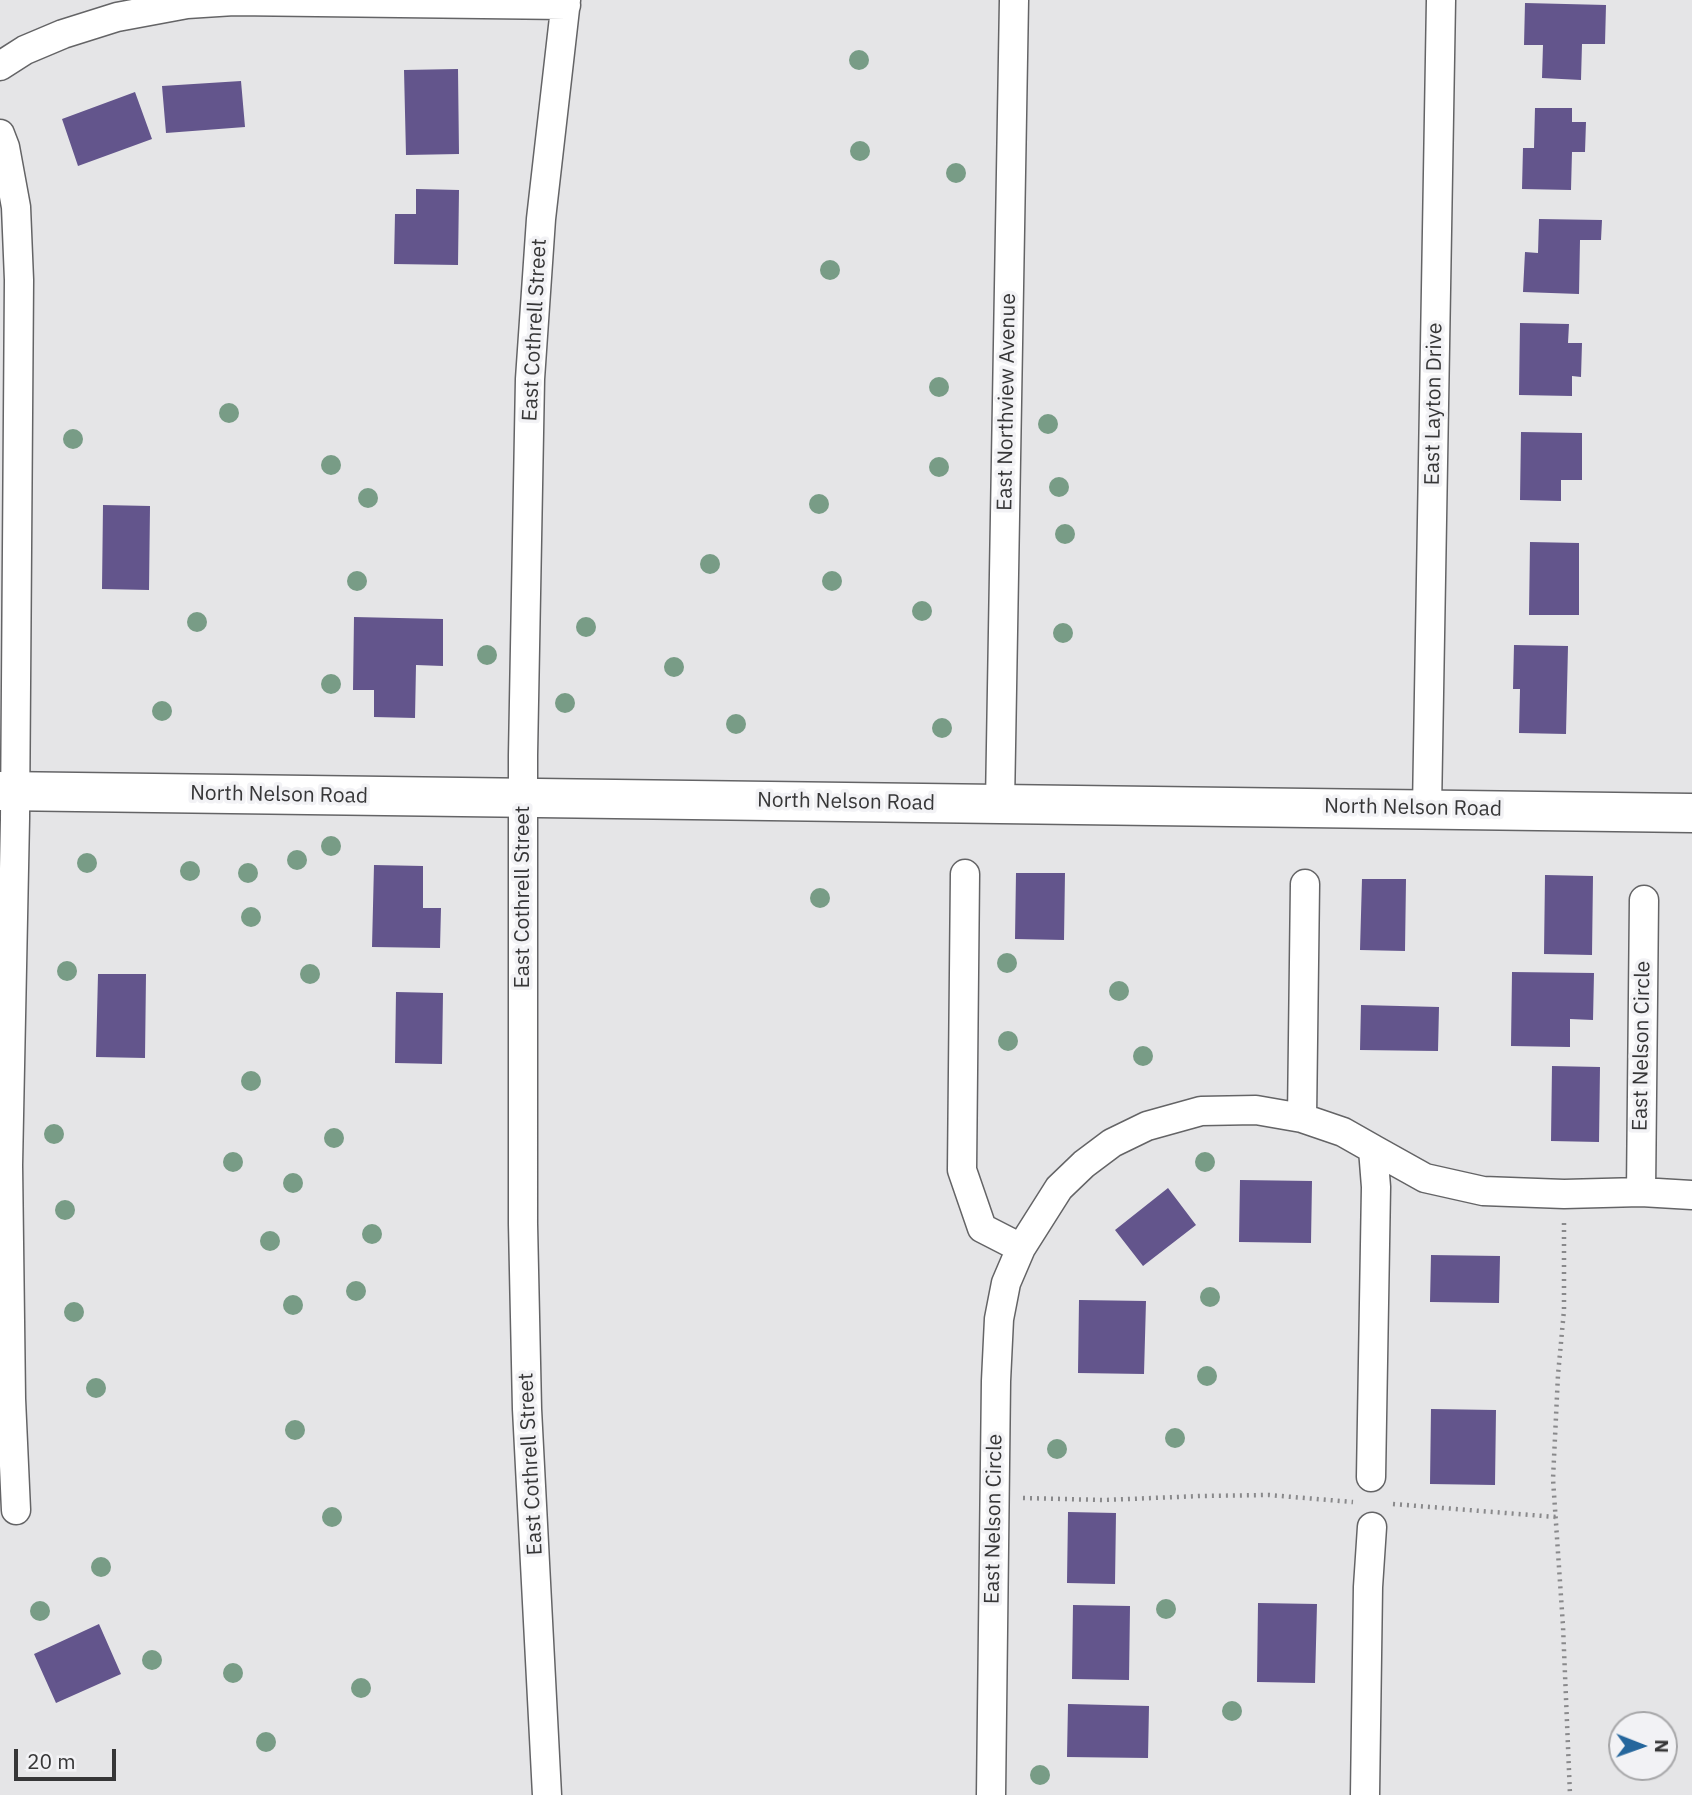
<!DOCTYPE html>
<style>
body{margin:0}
#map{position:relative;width:1692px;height:1795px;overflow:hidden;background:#e5e5e7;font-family:"IBM Plex Sans",sans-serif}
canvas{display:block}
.north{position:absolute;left:1608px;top:1711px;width:70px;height:70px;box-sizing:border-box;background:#f2f2f5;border:2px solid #a7a7a9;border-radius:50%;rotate:91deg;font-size:19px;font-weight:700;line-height:28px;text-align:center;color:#363637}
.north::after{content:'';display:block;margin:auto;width:24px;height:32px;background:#25669c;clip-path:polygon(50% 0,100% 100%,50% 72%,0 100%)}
.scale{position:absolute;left:14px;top:1749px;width:102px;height:32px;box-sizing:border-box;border:4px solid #363637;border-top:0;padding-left:9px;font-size:21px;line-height:24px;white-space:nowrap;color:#363637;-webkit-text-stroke:5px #f2f2f5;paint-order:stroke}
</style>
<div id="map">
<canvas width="1692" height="1795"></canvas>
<div class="north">N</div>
<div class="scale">20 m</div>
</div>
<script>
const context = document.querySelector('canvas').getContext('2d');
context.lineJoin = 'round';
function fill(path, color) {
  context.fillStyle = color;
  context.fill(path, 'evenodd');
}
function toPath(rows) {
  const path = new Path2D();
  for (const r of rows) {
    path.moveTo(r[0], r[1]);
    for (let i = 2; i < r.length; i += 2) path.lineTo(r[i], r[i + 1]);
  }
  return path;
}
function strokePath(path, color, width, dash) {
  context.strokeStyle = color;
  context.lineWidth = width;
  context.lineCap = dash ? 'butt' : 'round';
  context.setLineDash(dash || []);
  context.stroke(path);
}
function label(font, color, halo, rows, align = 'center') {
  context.font = font + ' "IBM Plex Sans",sans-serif';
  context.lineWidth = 7;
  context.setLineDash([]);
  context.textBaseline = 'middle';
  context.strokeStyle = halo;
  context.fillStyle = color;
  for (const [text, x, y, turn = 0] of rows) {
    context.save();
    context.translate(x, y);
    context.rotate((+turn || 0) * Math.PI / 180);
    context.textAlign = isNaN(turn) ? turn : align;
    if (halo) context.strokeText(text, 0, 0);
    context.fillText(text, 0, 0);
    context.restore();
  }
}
fill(toPath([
 [1525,3,1606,5,1605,44,1582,44,1581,80,1542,78,1543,45,1524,45],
 [458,69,459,154,406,155,404,70],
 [241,81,245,127,166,133,162,86],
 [135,92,152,139,78,166,62,119],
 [1535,108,1572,108,1572,122,1586,122,1585,152,1572,152,1571,190,1522,189,1523,148,1534,148],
 [416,189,459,190,458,265,394,264,395,214,416,214],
 [1539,219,1602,220,1601,240,1580,240,1579,294,1523,292,1525,252,1538,253],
 [1520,323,1569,324,1568,343,1582,343,1581,377,1572,376,1572,396,1519,395],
 [1521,432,1582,433,1582,480,1561,480,1561,501,1520,500],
 [103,505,150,506,149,590,102,589],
 [1530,542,1579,543,1579,615,1529,615],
 [354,617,443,619,443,666,416,665,415,718,374,717,374,690,353,690],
 [1514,645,1568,646,1566,734,1519,733,1520,689,1513,689],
 [374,865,423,866,423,908,441,908,440,948,372,947],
 [1016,873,1065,873,1064,940,1015,939],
 [1545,875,1593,876,1592,955,1544,954],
 [1362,879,1406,879,1405,951,1360,950],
 [1512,972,1594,973,1593,1020,1570,1019,1570,1047,1511,1046],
 [98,974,146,974,145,1058,96,1057],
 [396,992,443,993,442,1064,395,1063],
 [1361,1005,1439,1007,1438,1051,1360,1050],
 [1552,1066,1600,1067,1599,1142,1551,1141],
 [1240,1180,1312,1181,1311,1243,1239,1242],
 [1168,1188,1196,1225,1143,1266,1115,1230],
 [1431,1255,1500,1256,1499,1303,1430,1302],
 [1079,1300,1146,1301,1144,1374,1078,1373],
 [1431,1409,1496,1410,1495,1485,1430,1484],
 [1068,1512,1116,1513,1115,1584,1067,1583],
 [1258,1603,1317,1604,1315,1683,1257,1682],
 [1073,1605,1130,1606,1129,1680,1072,1679],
 [99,1624,121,1674,56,1703,34,1654],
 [1068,1704,1149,1706,1148,1758,1067,1757]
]), '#63558c');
const street = toPath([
 [0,66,25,50,63,34,117,17,187,4,234,1,566,5],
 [0,134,5,147,16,207,19,280,15,819,8,1165,11,1399,16,1510],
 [1000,803,1014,0],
 [1427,809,1441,0],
 [965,874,962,1170,982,1228,1021,1248],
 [1302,1118,1305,884],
 [1373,1149,1425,1178,1483,1191,1564,1194,1641,1192,1692,1195],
 [1641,1192,1644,900],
 [547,1795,527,1409,523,1224,523,755,530,379,541,219,566,0],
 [991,1795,996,1381,999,1319,1006,1283,1021,1248,1059,1188,1084,1164,1112,1143,1147,1126,1201,1111,1256,1110,1302,1118,1343,1132,1373,1149,1376,1187,1371,1477],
 [1365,1795,1368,1587,1372,1527]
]);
const secondary = toPath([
 [0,791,1692,813]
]);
strokePath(street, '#646466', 31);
strokePath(secondary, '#646466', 41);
strokePath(toPath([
 [1564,1223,1564,1310,1558,1375,1553,1479,1563,1626,1570,1795],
 [1023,1498,1104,1500,1200,1496,1269,1495,1353,1502],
 [1393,1504,1556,1517]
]), '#89898b', 4.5, [2, 5]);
strokePath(street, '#fff', 28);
strokePath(secondary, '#fff', 38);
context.fillStyle = '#789c86';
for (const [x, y] of [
 [859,60],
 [860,151],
 [956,173],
 [830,270],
 [939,387],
 [229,413],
 [1048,424],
 [73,439],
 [331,465],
 [939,467],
 [1059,487],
 [368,498],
 [819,504],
 [1065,534],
 [710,564],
 [357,581],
 [832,581],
 [922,611],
 [197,622],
 [586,627],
 [1063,633],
 [487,655],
 [674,667],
 [331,684],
 [565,703],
 [162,711],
 [736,724],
 [942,728],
 [331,846],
 [297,860],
 [87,863],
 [190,871],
 [248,873],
 [820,898],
 [251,917],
 [1007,963],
 [67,971],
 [310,974],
 [1119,991],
 [1008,1041],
 [1143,1056],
 [251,1081],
 [54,1134],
 [334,1138],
 [233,1162],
 [1205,1162],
 [293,1183],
 [65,1210],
 [372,1234],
 [270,1241],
 [356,1291],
 [1210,1297],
 [293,1305],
 [74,1312],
 [1207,1376],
 [96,1388],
 [295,1430],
 [1175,1438],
 [1057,1449],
 [332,1517],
 [101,1567],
 [1166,1609],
 [40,1611],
 [152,1660],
 [233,1673],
 [361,1688],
 [1232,1711],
 [266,1742],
 [1040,1775]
]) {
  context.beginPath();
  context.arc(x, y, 10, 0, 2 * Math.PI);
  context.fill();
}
label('21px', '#363637', '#f2f2f5', [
 ["East Cothrell Street",535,330,-87],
 ["East Northview Avenue",1007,402,-89],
 ["East Layton Drive",1434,404,-89],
 ["North Nelson Road",279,795,1],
 ["North Nelson Road",846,802,1],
 ["North Nelson Road",1413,808,1],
 ["East Cothrell Street",523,897,-90],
 ["East Nelson Circle",1642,1046,-89],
 ["East Cothrell Street",531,1464,-93],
 ["East Nelson Circle",994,1519,-89]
]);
</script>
